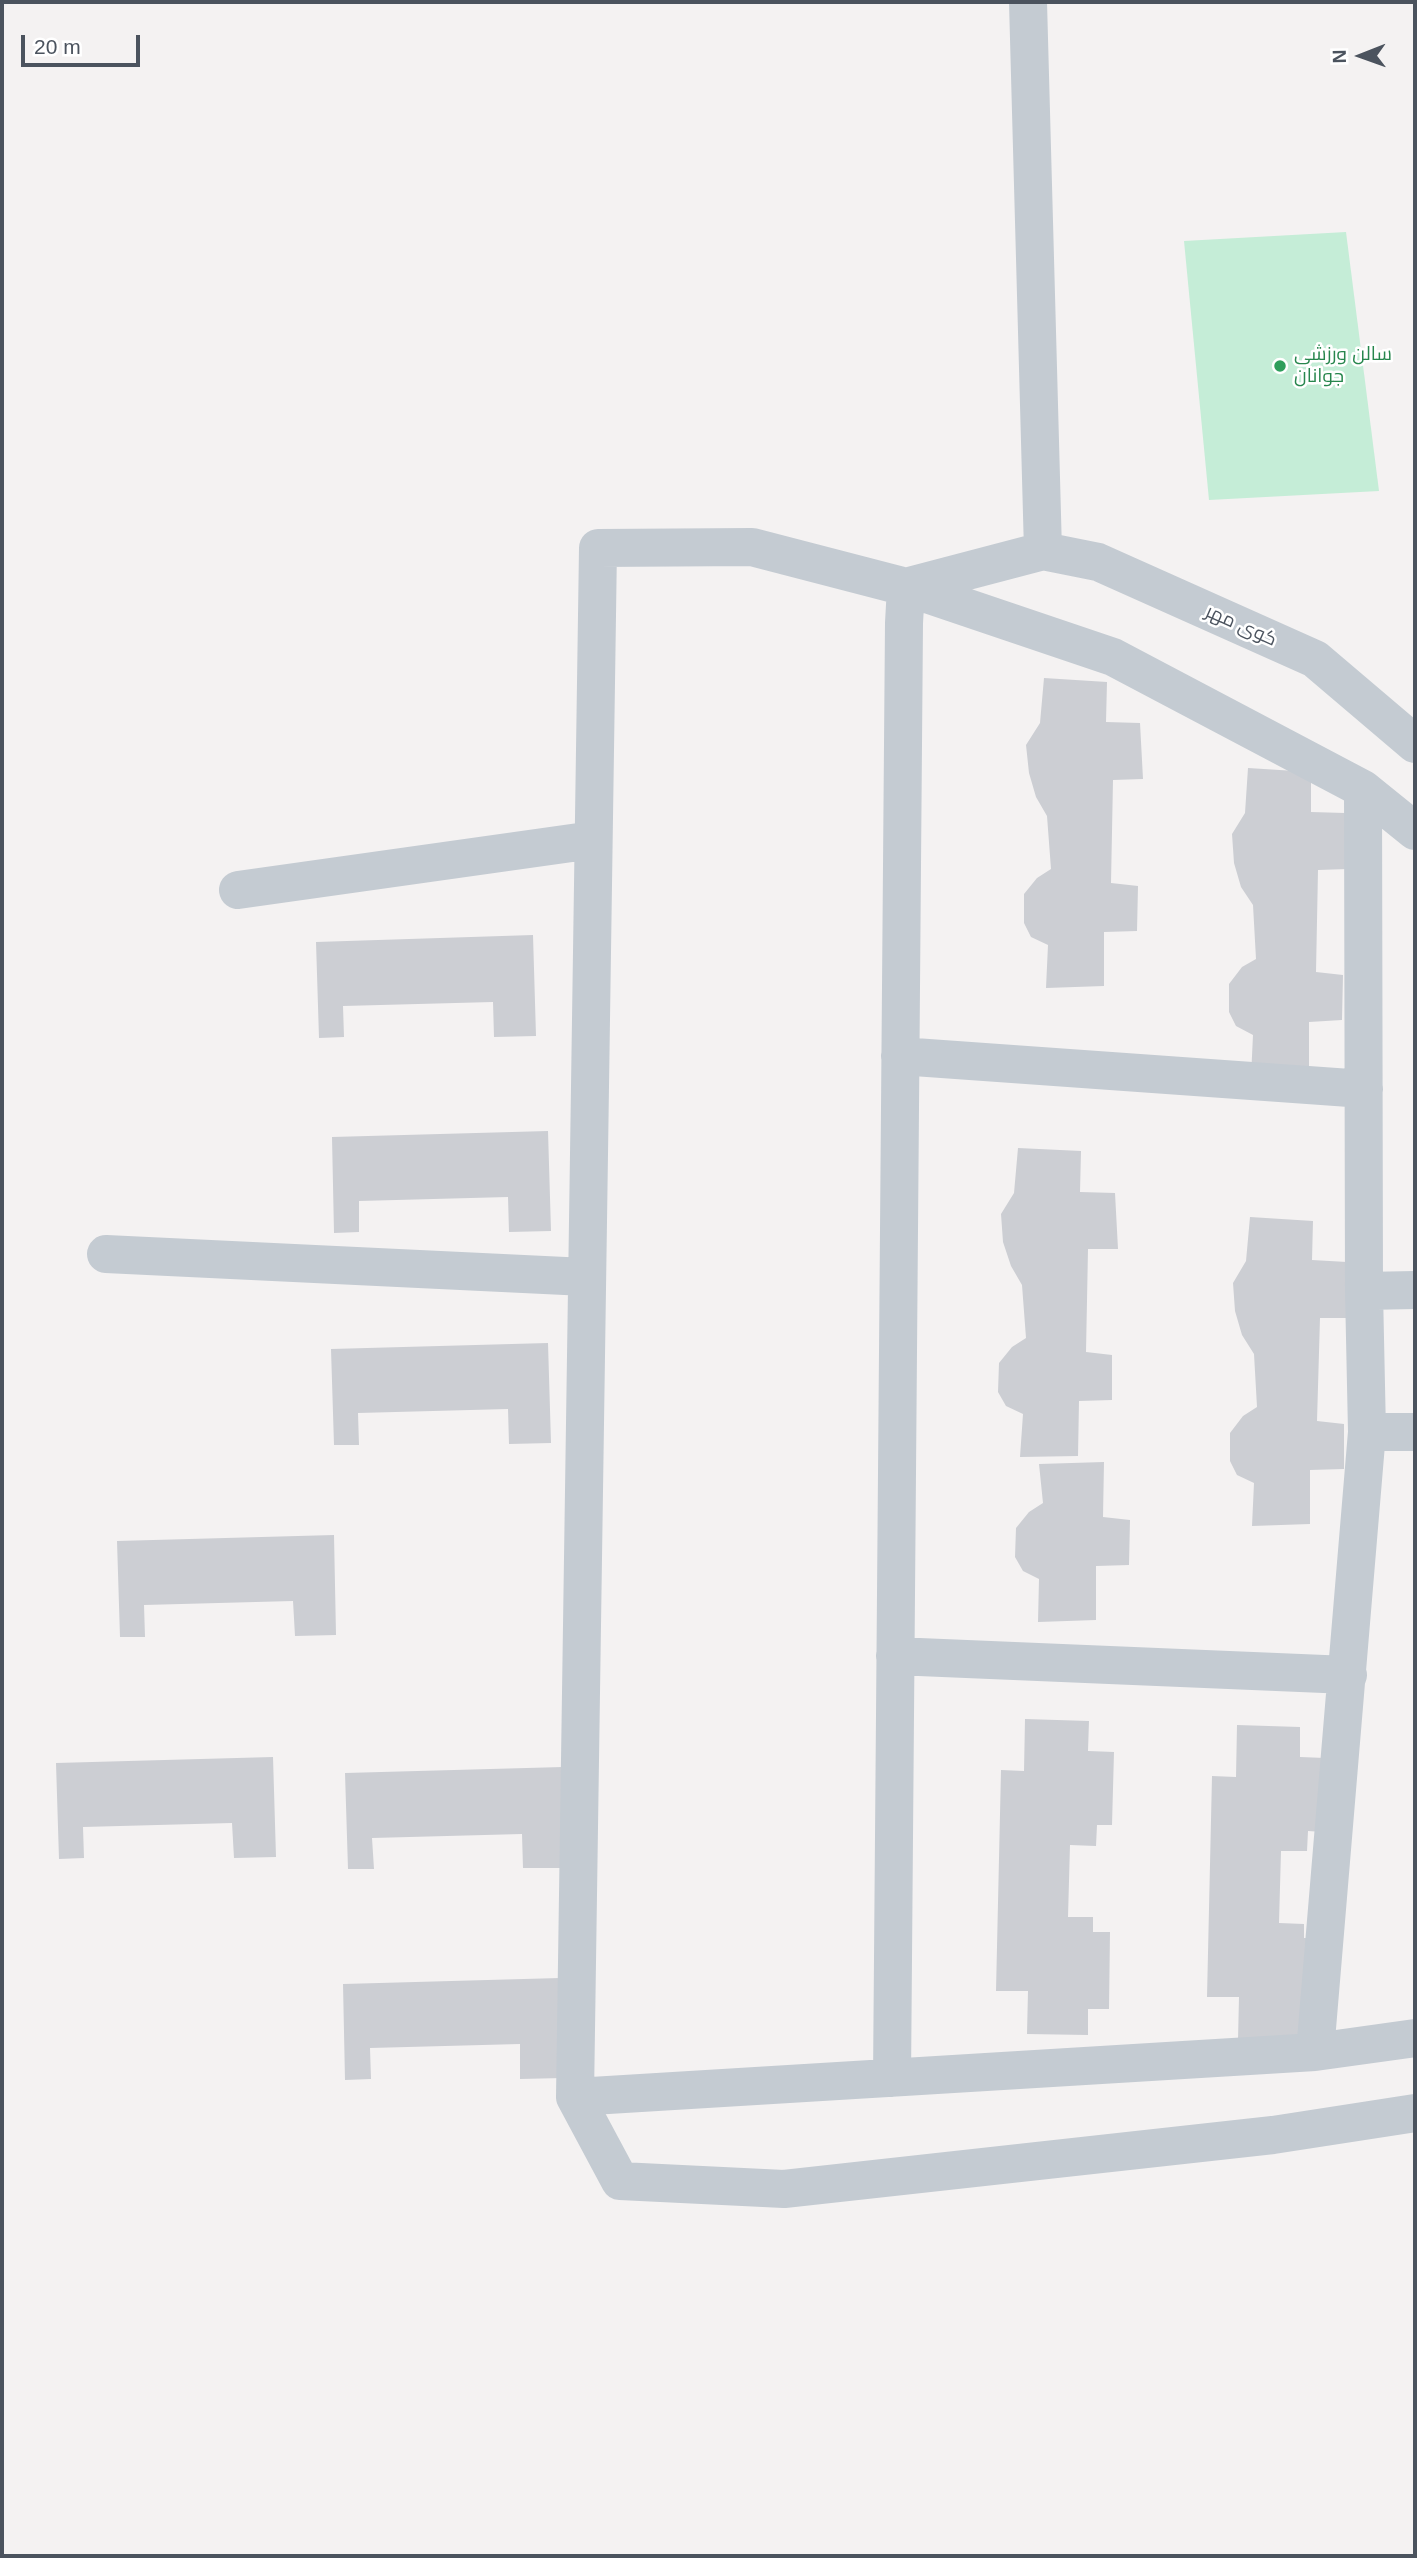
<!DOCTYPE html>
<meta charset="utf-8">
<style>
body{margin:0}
#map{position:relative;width:1417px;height:2558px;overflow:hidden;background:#f4f2f2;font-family:Arial,sans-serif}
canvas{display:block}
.frame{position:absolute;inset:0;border:4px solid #4b535e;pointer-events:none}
.north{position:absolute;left:1326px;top:21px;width:70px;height:70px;-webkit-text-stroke:5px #fff;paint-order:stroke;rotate:269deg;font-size:19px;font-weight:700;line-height:28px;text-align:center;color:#4b535e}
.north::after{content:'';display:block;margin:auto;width:24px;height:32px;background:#4b535e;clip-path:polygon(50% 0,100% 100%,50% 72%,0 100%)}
.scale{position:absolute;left:21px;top:35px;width:119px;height:32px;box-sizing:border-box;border:4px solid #4b535e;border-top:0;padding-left:9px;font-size:21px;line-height:24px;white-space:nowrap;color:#4b535e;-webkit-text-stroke:5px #fff;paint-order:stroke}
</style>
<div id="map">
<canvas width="1417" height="2558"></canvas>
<div class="frame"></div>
<div class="north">N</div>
<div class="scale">20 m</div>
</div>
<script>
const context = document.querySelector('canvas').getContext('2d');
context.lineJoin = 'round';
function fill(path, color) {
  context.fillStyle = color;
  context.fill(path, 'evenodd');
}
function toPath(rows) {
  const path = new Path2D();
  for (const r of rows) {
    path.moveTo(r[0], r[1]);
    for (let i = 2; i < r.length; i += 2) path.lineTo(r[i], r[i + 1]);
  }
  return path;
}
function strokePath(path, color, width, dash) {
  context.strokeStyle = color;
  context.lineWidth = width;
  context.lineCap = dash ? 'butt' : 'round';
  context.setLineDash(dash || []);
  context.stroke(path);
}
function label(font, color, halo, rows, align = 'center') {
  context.font = font + ' Arial,Cairo,sans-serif';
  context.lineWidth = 5;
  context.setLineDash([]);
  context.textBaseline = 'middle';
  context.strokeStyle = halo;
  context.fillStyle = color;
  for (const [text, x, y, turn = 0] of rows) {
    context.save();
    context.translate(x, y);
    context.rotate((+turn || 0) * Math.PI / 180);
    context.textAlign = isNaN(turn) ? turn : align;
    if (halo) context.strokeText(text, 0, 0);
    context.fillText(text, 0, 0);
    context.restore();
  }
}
fill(toPath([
 [1346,232,1379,491,1209,500,1184,241]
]), '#c5edd7');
fill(toPath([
 [1044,678,1107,682,1106,722,1140,723,1143,779,1113,780,1111,883,1138,886,1137,931,1104,932,1104,986,1046,988,1048,945,1031,937,1024,923,1024,894,1037,878,1051,869,1047,816,1036,797,1029,773,1026,745,1040,723],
 [1248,768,1311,772,1311,812,1345,813,1348,869,1318,870,1316,972,1343,975,1342,1020,1309,1022,1309,1076,1251,1077,1253,1035,1236,1026,1229,1012,1229,984,1242,967,1256,959,1253,905,1241,887,1234,863,1232,834,1245,813],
 [533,935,536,1036,494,1037,493,1002,343,1006,344,1037,319,1038,316,942],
 [548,1131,551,1231,509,1232,508,1197,359,1201,359,1232,334,1233,332,1137],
 [1018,1148,1081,1151,1080,1192,1115,1193,1118,1249,1088,1249,1086,1352,1112,1355,1112,1400,1079,1401,1078,1456,1020,1457,1023,1414,1006,1406,998,1392,999,1363,1012,1347,1026,1338,1022,1285,1011,1266,1003,1242,1001,1214,1014,1193],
 [1250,1217,1313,1221,1312,1260,1347,1262,1349,1318,1320,1318,1317,1421,1344,1424,1344,1469,1310,1470,1310,1524,1252,1526,1254,1483,1237,1475,1230,1461,1230,1433,1243,1416,1257,1407,1254,1354,1242,1335,1235,1311,1233,1283,1246,1261],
 [548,1343,551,1443,509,1444,508,1409,358,1413,359,1445,334,1445,331,1349],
 [1104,1462,1103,1517,1130,1520,1129,1565,1096,1566,1096,1620,1038,1622,1039,1579,1023,1571,1015,1557,1016,1528,1029,1512,1043,1503,1039,1464],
 [334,1535,336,1635,295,1636,293,1601,144,1605,145,1637,120,1637,117,1541],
 [1025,1719,1089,1721,1088,1751,1114,1752,1112,1825,1097,1825,1096,1846,1070,1845,1068,1917,1093,1917,1093,1932,1110,1932,1109,2009,1088,2009,1088,2035,1027,2034,1028,1991,996,1991,1001,1770,1024,1771],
 [1237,1725,1300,1727,1300,1757,1325,1758,1323,1832,1308,1831,1307,1851,1281,1851,1279,1923,1304,1924,1304,1938,1322,1938,1299,2042,1238,2040,1239,1997,1207,1997,1212,1776,1236,1777],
 [273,1757,276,1857,234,1858,232,1823,83,1827,84,1858,59,1859,56,1763],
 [563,1767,565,1868,523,1868,522,1834,372,1838,374,1869,348,1869,345,1773],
 [560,1978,563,2078,520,2079,520,2044,370,2048,371,2079,345,2080,343,1984]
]), '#ccced3');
strokePath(toPath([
 [1028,2,1043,551],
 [906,587,1043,551,1098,562,1315,659,1415,744],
 [1363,789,1364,1291,1367,1432],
 [1415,831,1363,789,1113,657,906,587,752,547,598,548,575,2097,1315,2052,1415,2038],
 [238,890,593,840],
 [900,1056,1364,1089],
 [106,1254,586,1277],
 [1364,1291,1415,1290],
 [895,1656,1348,1675],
 [1315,2052,1367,1432,1415,1432],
 [892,2078,904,623,906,587],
 [575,2097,620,2181,784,2189,1273,2135,1415,2113]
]), '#c4cbd2', 38);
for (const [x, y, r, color] of [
 [1280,366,7,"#2e9e5b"]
]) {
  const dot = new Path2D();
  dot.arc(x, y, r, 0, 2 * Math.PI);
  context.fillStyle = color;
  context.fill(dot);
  strokePath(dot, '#fff', 2.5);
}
label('19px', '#27864d', '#fff', [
 ["سالن ورزشی",1294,355],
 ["جوانان",1294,377]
], 'left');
label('19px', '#4b535e', '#fff', [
 ["کوی مهر",1241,626,24]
]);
</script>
